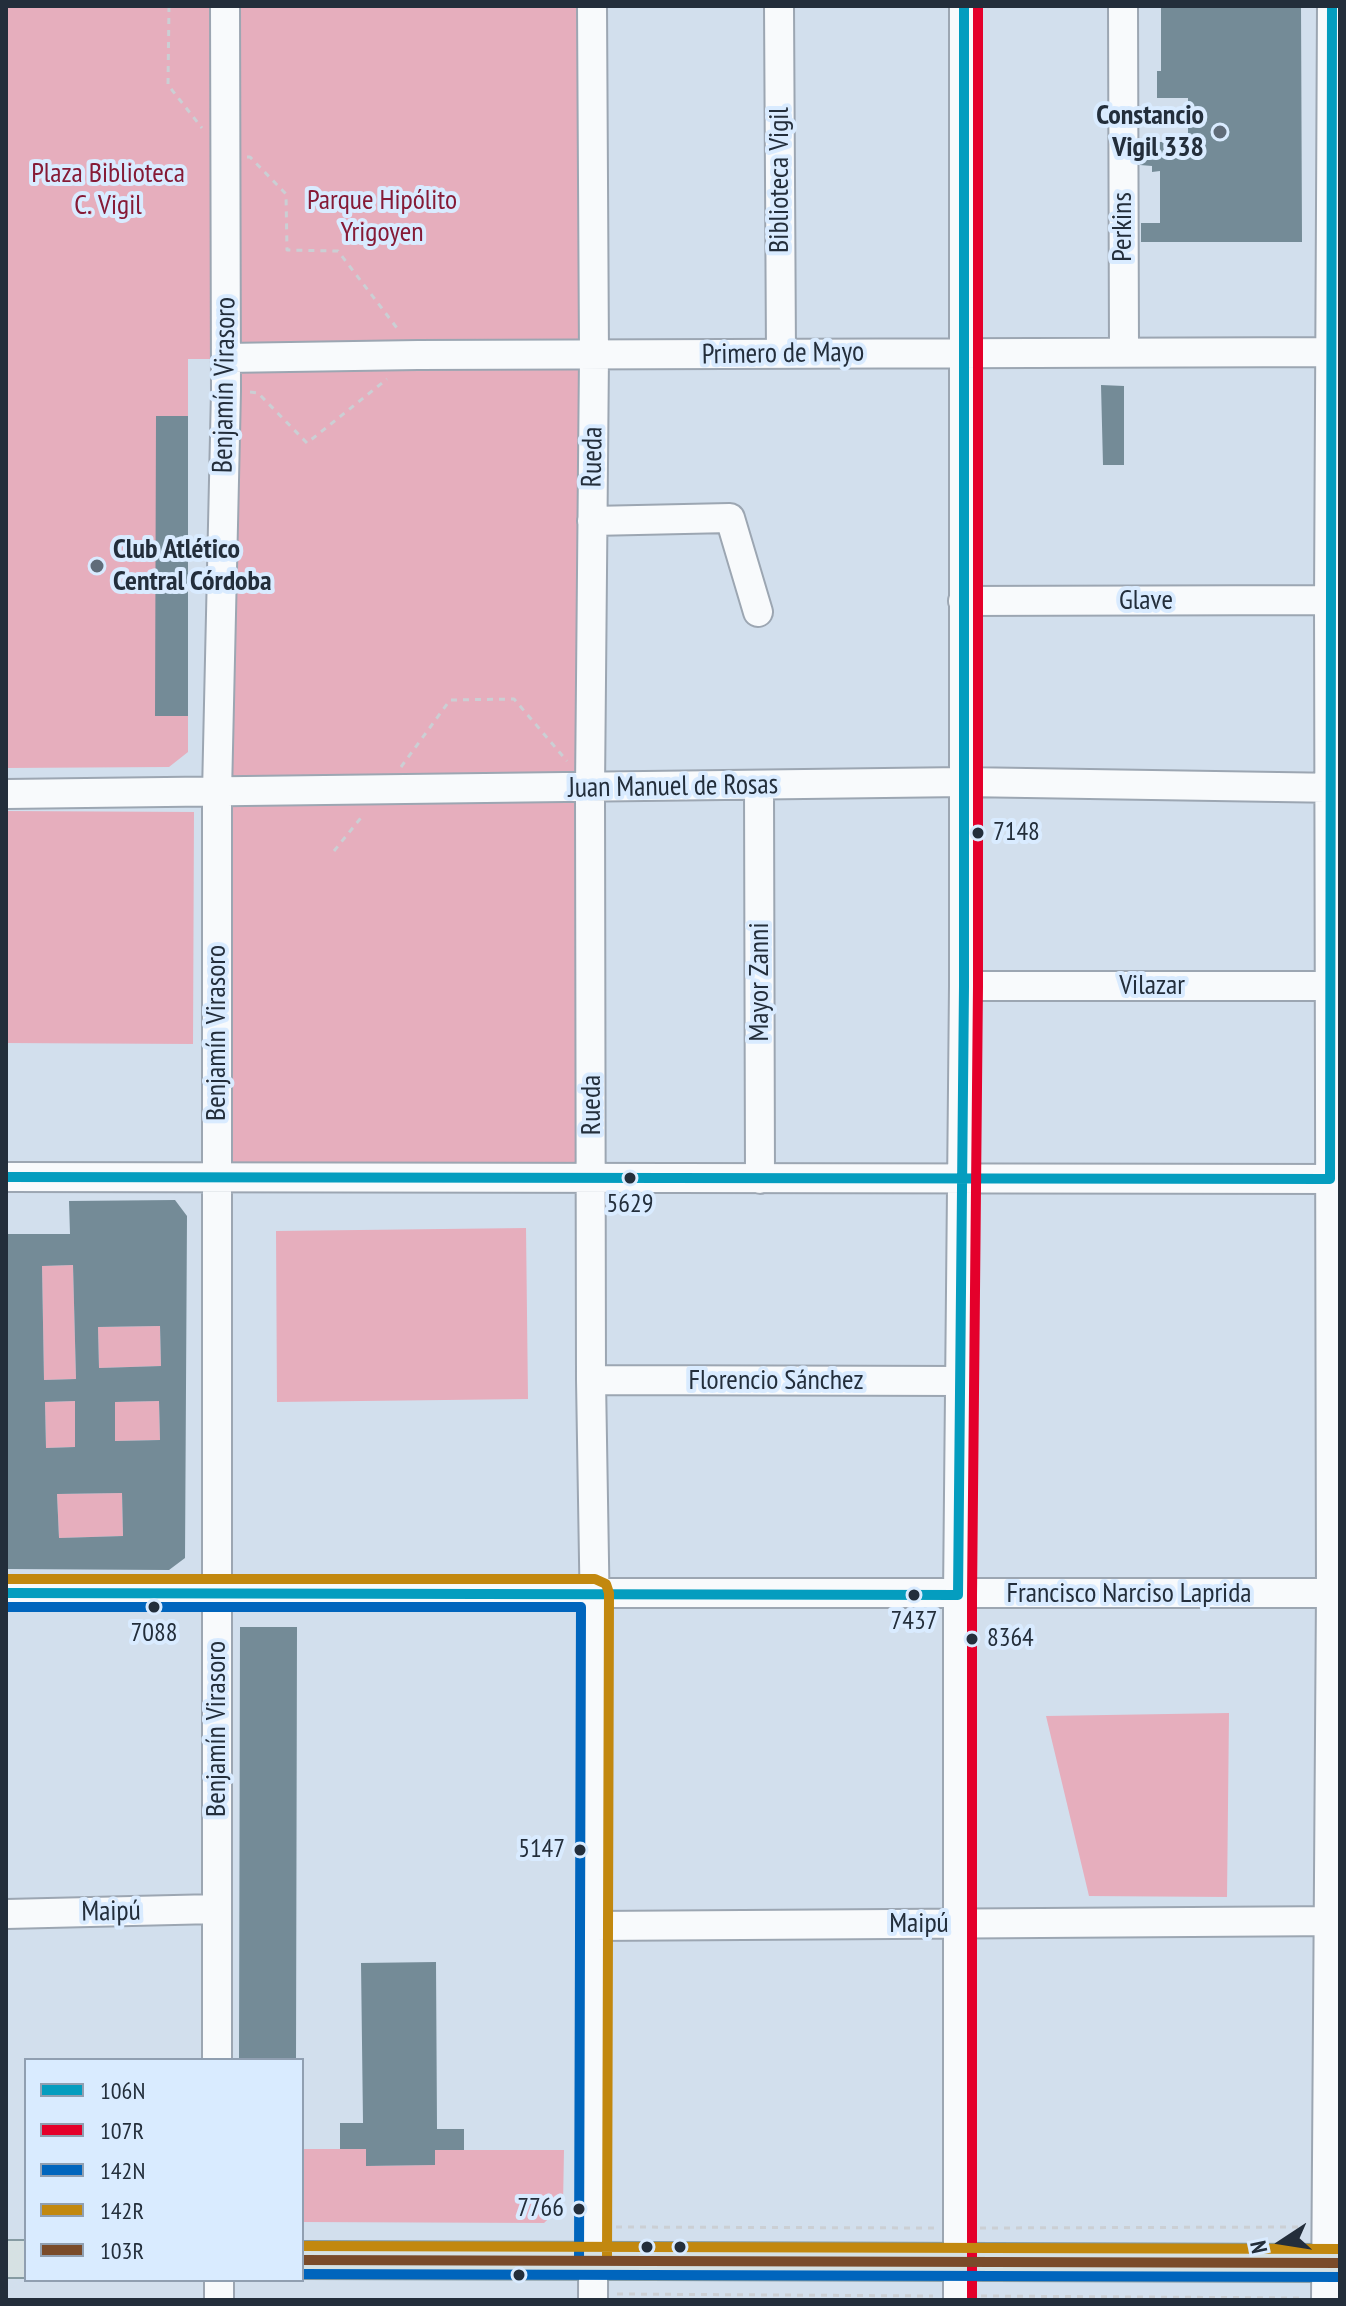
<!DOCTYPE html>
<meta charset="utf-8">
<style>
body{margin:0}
#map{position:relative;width:1346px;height:2306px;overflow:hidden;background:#d2dfed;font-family:"PT Sans Narrow",sans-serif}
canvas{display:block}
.frame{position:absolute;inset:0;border:8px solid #232e3b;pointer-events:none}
.legend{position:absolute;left:24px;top:2058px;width:280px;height:224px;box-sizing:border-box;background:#d9ebff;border:2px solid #909fb1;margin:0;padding:10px 14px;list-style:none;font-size:24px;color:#232e3b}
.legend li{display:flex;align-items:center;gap:16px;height:40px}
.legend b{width:40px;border:2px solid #909fb1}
.north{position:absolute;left:1242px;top:2202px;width:80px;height:80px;-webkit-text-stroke:6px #d9ebff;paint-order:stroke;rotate:258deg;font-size:22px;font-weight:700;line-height:32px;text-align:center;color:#232e3b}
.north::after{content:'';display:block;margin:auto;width:28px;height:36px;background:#232e3b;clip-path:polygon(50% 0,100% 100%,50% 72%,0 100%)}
</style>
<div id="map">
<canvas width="1346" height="2306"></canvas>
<div class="frame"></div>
<ul class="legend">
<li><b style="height:10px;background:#049dbf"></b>106N</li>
<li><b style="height:10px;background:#e4002b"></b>107R</li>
<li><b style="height:10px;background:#0065bd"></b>142N</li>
<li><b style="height:10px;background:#c2880f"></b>142R</li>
<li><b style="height:10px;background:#7a4b2a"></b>103R</li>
</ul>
<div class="north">N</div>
</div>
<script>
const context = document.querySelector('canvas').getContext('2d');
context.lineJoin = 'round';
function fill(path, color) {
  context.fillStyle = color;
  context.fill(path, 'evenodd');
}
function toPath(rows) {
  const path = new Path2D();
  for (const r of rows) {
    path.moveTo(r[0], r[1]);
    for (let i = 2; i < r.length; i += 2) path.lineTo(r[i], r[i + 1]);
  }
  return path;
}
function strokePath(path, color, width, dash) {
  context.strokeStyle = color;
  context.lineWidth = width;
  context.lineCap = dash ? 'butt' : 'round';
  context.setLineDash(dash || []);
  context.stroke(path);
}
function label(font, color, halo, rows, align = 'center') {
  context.font = font + ' "PT Sans Narrow",sans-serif';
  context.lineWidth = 8;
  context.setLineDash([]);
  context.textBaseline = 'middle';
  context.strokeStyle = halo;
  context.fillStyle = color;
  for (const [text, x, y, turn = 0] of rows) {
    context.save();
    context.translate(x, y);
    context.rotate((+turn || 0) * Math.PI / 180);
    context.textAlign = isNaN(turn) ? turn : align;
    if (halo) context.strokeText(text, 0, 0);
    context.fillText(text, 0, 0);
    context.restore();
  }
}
fill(toPath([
 [6,6,592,6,592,1178,217,1179,226,359,188,359,188,752,169,767,6,768],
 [6,811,194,812,193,1044,6,1043],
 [526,1228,528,1399,277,1402,276,1231],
 [73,1265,76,1379,44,1380,42,1266],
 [160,1326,161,1366,99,1368,98,1327],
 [75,1401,75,1447,46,1448,45,1402],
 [159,1401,160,1440,115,1441,115,1402],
 [122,1493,123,1536,59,1538,57,1494],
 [1229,1713,1227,1897,1089,1896,1046,1716],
 [302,2149,366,2149,366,2166,434,2165,435,2150,564,2150,563,2205,544,2223,302,2222]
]), '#e6aebd');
fill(toPath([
 [1161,6,1301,6,1302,242,1141,242,1141,223,1160,223,1160,171,1152,172,1152,166,1140,165,1140,142,1188,142,1188,98,1157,98,1157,71,1161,71],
 [1101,385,1124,386,1124,465,1103,465],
 [156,416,188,416,188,716,155,716],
 [175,1200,187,1216,185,1558,169,1570,6,1569,6,1234,70,1234,69,1201],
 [73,1265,76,1379,44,1380,42,1266],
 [160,1326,161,1366,99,1368,98,1327],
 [75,1401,75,1447,46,1448,45,1402],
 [159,1401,160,1440,115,1441,115,1402],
 [122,1493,123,1536,59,1538,57,1494],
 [240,1627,297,1627,296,2060,239,2060],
 [436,1962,437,2129,464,2129,464,2150,435,2150,435,2165,366,2166,366,2149,340,2149,340,2123,363,2123,361,1963]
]), '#748b97');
const minor = toPath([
 [592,6,594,356,590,788,591,1380,595,1620,593,2300],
 [779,6,781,354],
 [1123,6,1124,352],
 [226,358,418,355,1340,352],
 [592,521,730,518,758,612],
 [963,601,1329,600],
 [759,786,760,1179],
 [6,794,964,782,1340,788],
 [964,986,1340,986],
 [6,1177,1340,1179],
 [591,1380,960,1381],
 [6,1593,1340,1593],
 [6,1914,216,1909],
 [594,1926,1340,1921],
 [217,2060,217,793,226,391,225,6],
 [219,2280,219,2300],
 [958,2300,958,1595,964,986,964,6],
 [1326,2300,1331,1593,1329,600,1332,6]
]);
const major = toPath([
 [6,2259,26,2259],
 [302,2260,1340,2263]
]);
strokePath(minor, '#9ca6b2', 32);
strokePath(major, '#869ba2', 40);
strokePath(toPath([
 [169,6,168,85,202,128],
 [247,157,250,157,286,194,287,250,338,251,400,332],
 [250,392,258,393,307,443,387,379],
 [401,767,450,700,514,699,567,761],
 [334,851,364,814],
 [616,2227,936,2228],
 [980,2228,1304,2227],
 [617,2294,933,2296],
 [981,2296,1301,2298]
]), '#cbcfd4', 3, [6, 6]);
strokePath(minor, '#f8fafc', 28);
strokePath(major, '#d6e1e3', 36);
strokePath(toPath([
 [6,1177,1330,1179,1332,6],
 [6,1593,958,1595,964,986,964,6]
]), '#049dbf', 10);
strokePath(toPath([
 [972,2300,972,1595,978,986,978,6]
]), '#e4002b', 10);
strokePath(toPath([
 [6,1607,581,1607,579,2260],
 [302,2274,1340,2277]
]), '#0065bd', 10);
strokePath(toPath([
 [6,1579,595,1579,606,1584,609,1593,607,2260],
 [302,2246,1340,2249]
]), '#c2880f', 10);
strokePath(toPath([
 [302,2260,1340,2263]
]), '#7a4b2a', 10);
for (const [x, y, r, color] of [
 [1220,132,8,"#606c79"],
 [97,566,8,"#606c79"],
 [978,833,7,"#232e3b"],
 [630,1178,7,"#232e3b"],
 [914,1595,7,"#232e3b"],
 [154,1607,7,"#232e3b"],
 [972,1639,7,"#232e3b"],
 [580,1850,7,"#232e3b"],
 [579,2209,7,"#232e3b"],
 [647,2247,7,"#232e3b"],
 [680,2247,7,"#232e3b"],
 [519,2275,7,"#232e3b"]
]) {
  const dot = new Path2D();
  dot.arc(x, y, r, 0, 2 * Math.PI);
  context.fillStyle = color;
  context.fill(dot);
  strokePath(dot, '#d9ebff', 3);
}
label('26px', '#232e3b', '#d9ebff', [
 ["7148",993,833,"left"],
 ["5629",630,1205],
 ["7437",914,1622],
 ["7088",154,1634],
 ["8364",987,1639,"left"],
 ["5147",565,1850,"right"],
 ["7766",564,2209,"right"]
]);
label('bold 28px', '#232e3b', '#d9ebff', [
 ["Constancio",1204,116],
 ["Vigil 338",1204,148],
 ["Club Atlético",113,550,"left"],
 ["Central Córdoba",113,582,"left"]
], 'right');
label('28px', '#861a36', '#d9ebff', [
 ["Plaza Biblioteca",108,174],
 ["C. Vigil",108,206],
 ["Parque Hipólito",382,201],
 ["Yrigoyen",382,233]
]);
label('28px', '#232e3b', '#d9ebff', [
 ["Biblioteca Vigil",780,180,-90],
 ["Perkins",1123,227,-90],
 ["Primero de Mayo",783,354,-1],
 ["Benjamín Virasoro",225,385,-89],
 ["Rueda",593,457,-89],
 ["Glave",1146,601],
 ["Juan Manuel de Rosas",673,787,-1],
 ["Mayor Zanni",760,982,-90],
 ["Vilazar",1152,986],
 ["Benjamín Virasoro",217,1033,-90],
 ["Rueda",592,1105,-90],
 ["Florencio Sánchez",776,1381],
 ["Francisco Narciso Laprida",1129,1594],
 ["Benjamín Virasoro",217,1729,-90],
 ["Maipú",111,1912,-1],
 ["Maipú",919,1924]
]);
</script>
